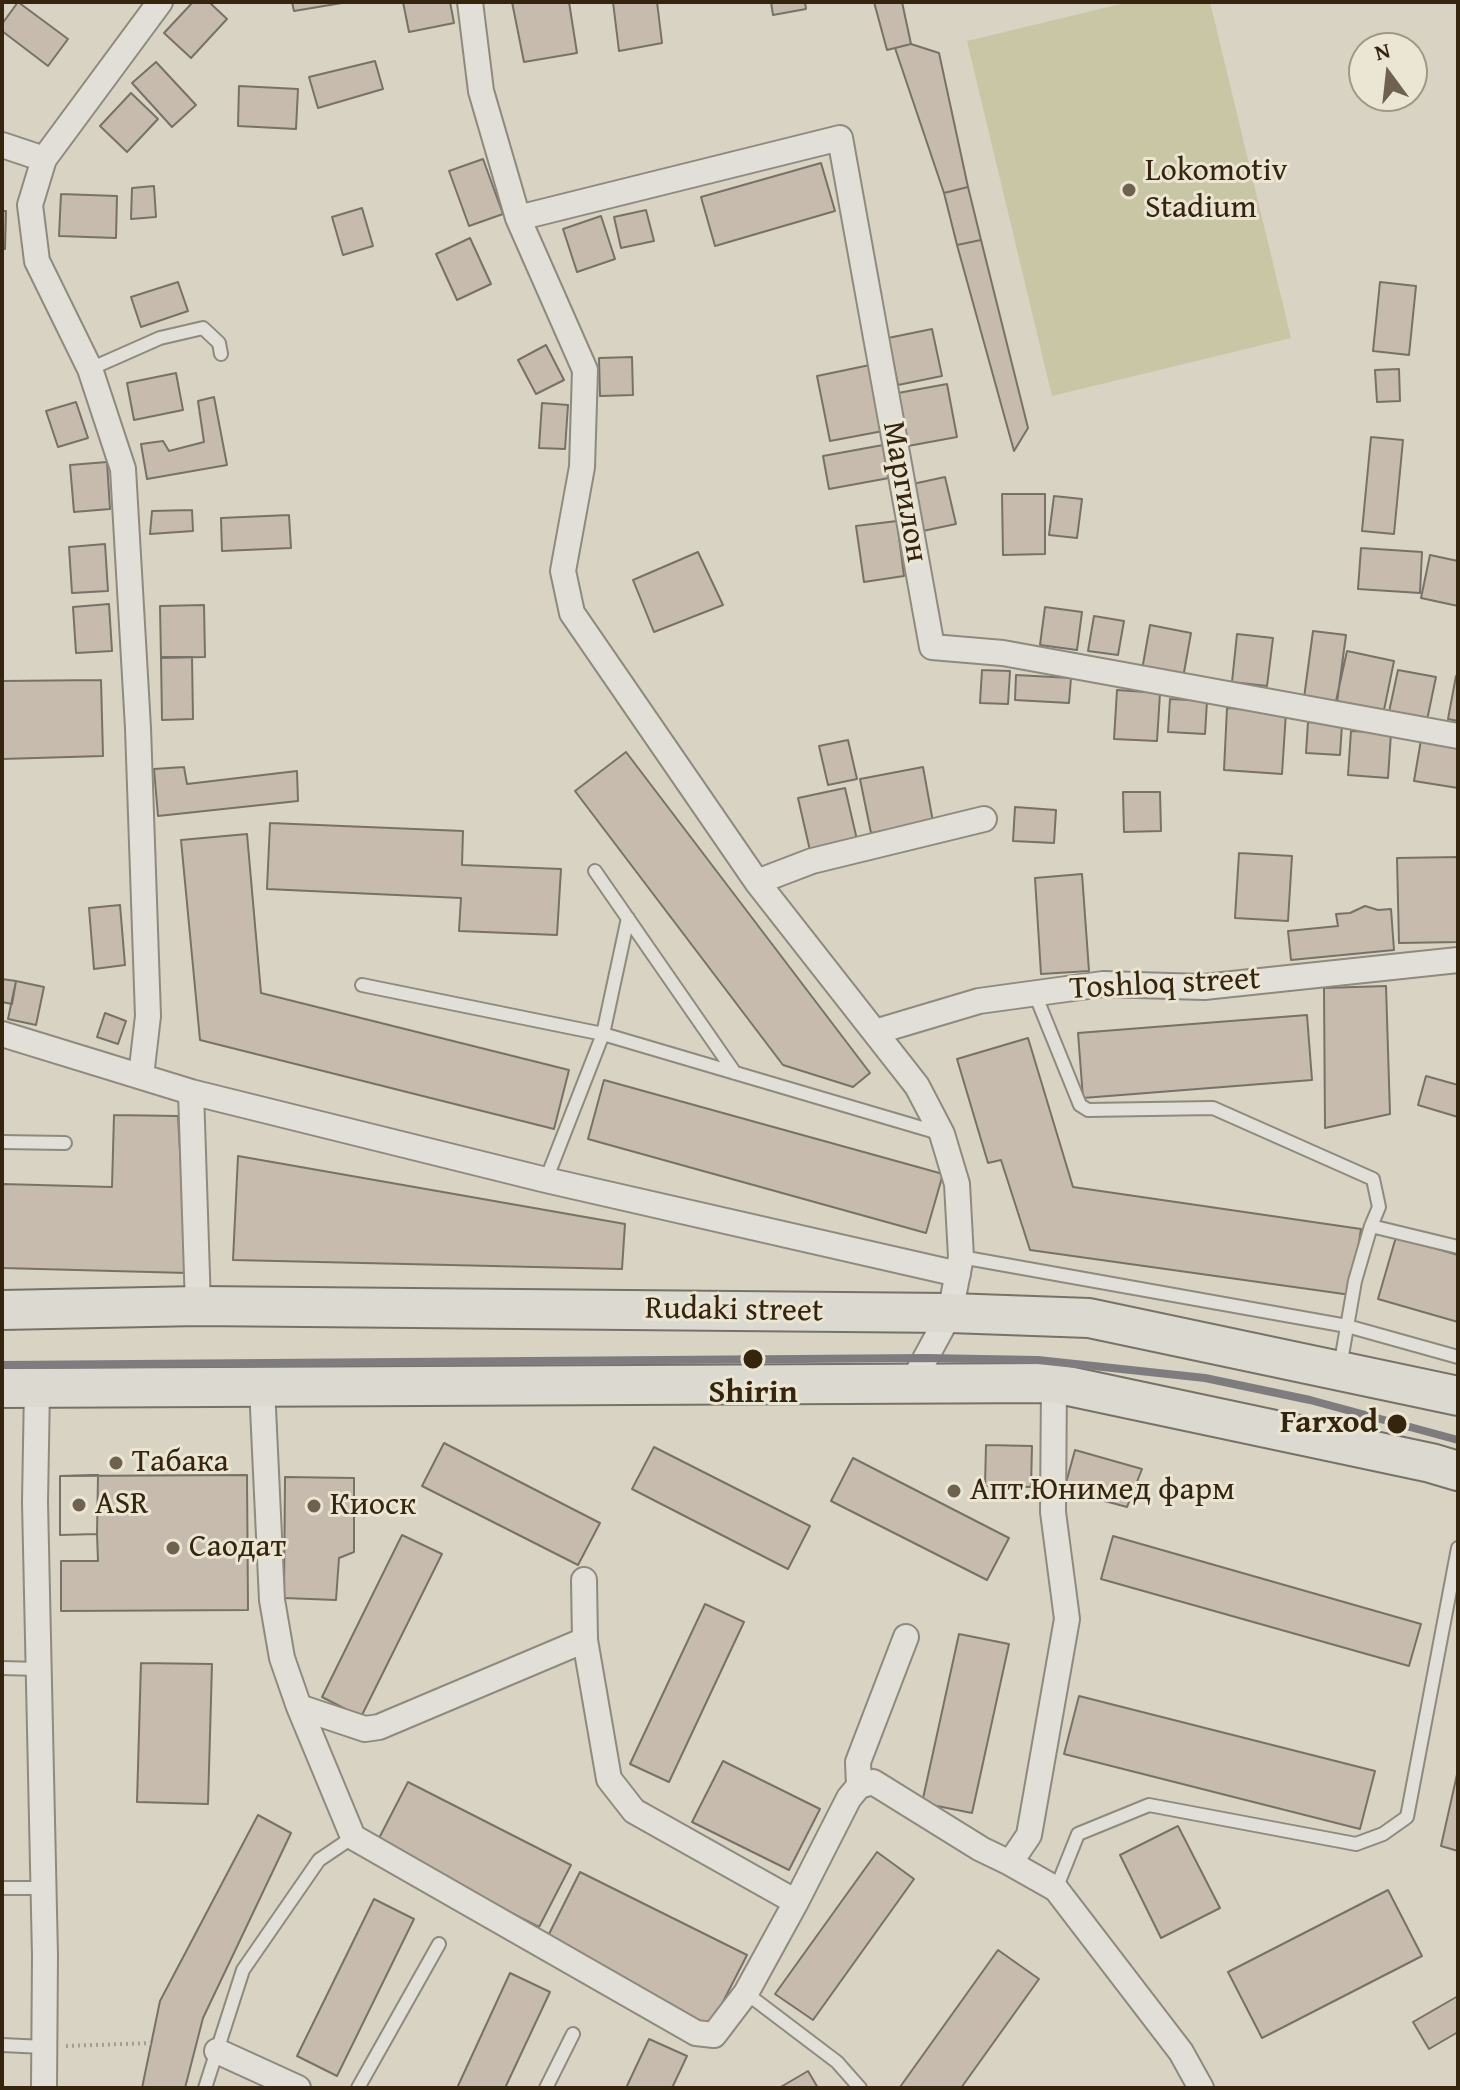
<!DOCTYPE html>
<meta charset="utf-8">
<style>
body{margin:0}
#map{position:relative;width:1460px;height:2090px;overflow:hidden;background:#d8d3c3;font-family:"Gentium Book Plus",serif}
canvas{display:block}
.frame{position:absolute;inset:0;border:4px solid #35240e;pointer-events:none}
.north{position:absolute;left:1348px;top:32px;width:80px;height:80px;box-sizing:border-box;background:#ebe5d3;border:2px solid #a29884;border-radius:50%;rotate:345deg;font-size:22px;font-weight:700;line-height:32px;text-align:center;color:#35240e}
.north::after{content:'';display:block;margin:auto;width:28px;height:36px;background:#6e614d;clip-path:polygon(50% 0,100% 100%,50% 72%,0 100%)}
</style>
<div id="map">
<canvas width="1460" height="2090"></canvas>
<div class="frame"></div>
<div class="north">N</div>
</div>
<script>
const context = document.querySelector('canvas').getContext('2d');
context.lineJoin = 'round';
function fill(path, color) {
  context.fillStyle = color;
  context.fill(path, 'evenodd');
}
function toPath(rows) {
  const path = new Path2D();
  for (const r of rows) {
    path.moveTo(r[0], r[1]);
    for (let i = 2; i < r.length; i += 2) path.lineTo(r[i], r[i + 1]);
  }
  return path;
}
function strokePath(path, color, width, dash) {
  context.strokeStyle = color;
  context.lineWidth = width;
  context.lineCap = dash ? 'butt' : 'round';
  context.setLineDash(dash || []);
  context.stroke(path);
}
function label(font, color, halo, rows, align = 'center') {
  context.font = font + ' "Gentium Book Plus",serif';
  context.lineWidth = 6;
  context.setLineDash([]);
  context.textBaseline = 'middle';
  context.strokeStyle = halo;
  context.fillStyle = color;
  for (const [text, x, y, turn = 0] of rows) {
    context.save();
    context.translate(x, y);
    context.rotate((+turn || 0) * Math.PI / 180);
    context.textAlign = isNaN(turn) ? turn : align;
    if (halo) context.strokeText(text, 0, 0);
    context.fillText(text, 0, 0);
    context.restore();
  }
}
fill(toPath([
 [1129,2,1210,2,1291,338,1052,396,967,41]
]), '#c8c6a4');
const building = toPath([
 [18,2,68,39,48,66,2,31,2,24,18,2],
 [193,2,209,2,227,19,191,58,164,33,193,2],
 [292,2,342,2,342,3,294,11,292,2],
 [403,2,450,2,454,23,409,32,403,2],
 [512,2,569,2,577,53,524,62,512,2],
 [613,2,657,2,662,43,619,51,613,2],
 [771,2,805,2,806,9,773,15,771,2],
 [874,2,902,2,911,44,887,50,874,2],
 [911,44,939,53,968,187,944,193,895,48,911,44],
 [375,61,383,89,318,108,309,77,375,61],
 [156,62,196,105,172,127,132,83,156,62],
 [239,86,298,89,296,129,238,126,239,86],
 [131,93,158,119,127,152,100,126,131,93],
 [483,159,503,214,469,226,449,171,483,159],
 [821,163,835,211,715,246,701,197,821,163],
 [154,186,156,217,131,219,132,188,154,186],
 [968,187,981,240,957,245,944,193,968,187],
 [61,194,117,196,116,238,59,236,61,194],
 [362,208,373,246,343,255,332,217,362,208],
 [646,210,654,241,621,248,614,217,646,210],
 [2,211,6,211,5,249,2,249,2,211],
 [601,216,615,259,577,272,563,229,601,216],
 [470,238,491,284,457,300,436,254,470,238],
 [981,240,1028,428,1014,451,957,245,981,240],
 [178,282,188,311,141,327,131,297,178,282],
 [1380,282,1416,286,1409,355,1373,351,1380,282],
 [932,329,942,376,898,385,888,338,932,329],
 [546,345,564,380,536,394,518,360,546,345],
 [632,357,633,395,600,396,599,358,632,357],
 [870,365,883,431,830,441,817,376,870,365],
 [1399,369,1400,401,1377,402,1375,370,1399,369],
 [176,373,183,410,134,420,127,383,176,373],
 [947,384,957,437,908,446,898,393,947,384],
 [214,397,227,465,147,479,141,444,163,441,169,451,204,442,198,401,214,397],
 [76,402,88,438,58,447,46,411,76,402],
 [542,403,568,405,565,449,539,448,542,403],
 [1371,437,1403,440,1394,534,1362,531,1371,437],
 [883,445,889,478,829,489,823,456,883,445],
 [107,462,110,509,74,512,70,465,107,462],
 [945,477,956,524,918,532,908,485,945,477],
 [1002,494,1045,494,1045,554,1003,555,1002,494],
 [1054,496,1082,499,1077,538,1049,535,1054,496],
 [192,510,193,531,150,534,152,511,192,510],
 [289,515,291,548,222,551,221,518,289,515],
 [897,521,904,576,864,582,856,526,897,521],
 [105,544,108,591,72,593,69,547,105,544],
 [1361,548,1422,552,1420,593,1358,589,1361,548],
 [698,552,723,605,654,632,633,580,698,552],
 [1430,555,1458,561,1458,606,1421,598,1430,555],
 [109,604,112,651,76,653,73,607,109,604],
 [204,605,205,657,161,658,160,606,204,605],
 [1045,607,1082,612,1077,650,1040,645,1045,607],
 [1094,616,1124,621,1118,655,1088,651,1094,616],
 [1150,625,1191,633,1183,678,1142,670,1150,625],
 [1313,631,1346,635,1337,702,1304,698,1313,631],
 [1237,634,1273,638,1267,686,1232,682,1237,634],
 [1347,651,1394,661,1384,710,1336,701,1347,651],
 [161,657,192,657,193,719,162,720,161,657],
 [982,670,1010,671,1008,704,980,703,982,670],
 [1398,670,1436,677,1427,720,1389,712,1398,670],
 [1016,675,1071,678,1069,703,1015,700,1016,675],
 [1456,676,1458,677,1458,721,1448,719,1456,676],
 [101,680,103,756,2,759,2,681,101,680],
 [1117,690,1160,693,1157,741,1114,739,1117,690],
 [1170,699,1207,701,1205,734,1168,732,1170,699],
 [1227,708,1286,712,1282,774,1224,770,1227,708],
 [1308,722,1342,724,1340,755,1306,753,1308,722],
 [1351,731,1391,733,1388,778,1348,775,1351,731],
 [848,740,857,779,828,785,819,746,848,740],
 [1421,740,1458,747,1458,788,1414,781,1421,740],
 [626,752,870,1073,853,1087,783,1065,575,791,626,752],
 [184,767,187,784,297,771,298,801,158,816,154,769,184,767],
 [923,767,933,822,871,833,860,779,923,767],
 [845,788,858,844,811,855,798,798,845,788],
 [1123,792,1160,792,1161,831,1124,832,1123,792],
 [1015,807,1056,810,1054,843,1013,841,1015,807],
 [270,823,463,831,462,865,561,869,557,935,459,931,461,898,267,889,270,823],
 [247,834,261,993,569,1070,554,1129,200,1040,181,840,247,834],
 [1239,853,1292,856,1288,921,1235,918,1239,853],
 [1458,857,1458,942,1399,943,1397,858,1458,857],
 [1082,874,1089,971,1041,974,1035,878,1082,874],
 [120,905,125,965,94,969,89,908,120,905],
 [1365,906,1378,910,1391,909,1394,950,1291,960,1288,931,1338,926,1336,914,1350,913,1365,906],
 [2,979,16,981,12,1004,2,1002,2,979],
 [16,981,44,987,36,1025,8,1019,16,981],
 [1386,986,1390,1114,1325,1128,1324,988,1386,986],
 [105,1013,126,1021,118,1044,97,1037,105,1013],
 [1307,1015,1312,1080,1083,1098,1078,1033,1307,1015],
 [1028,1038,1073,1187,1361,1229,1351,1295,1030,1250,1001,1160,988,1163,957,1059,1028,1038],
 [1426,1076,1458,1085,1458,1117,1418,1105,1426,1076],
 [604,1080,943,1174,926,1233,588,1139,604,1080],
 [114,1115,178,1116,187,1273,2,1268,2,1184,112,1187,114,1115],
 [238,1156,625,1224,622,1269,233,1260,238,1156],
 [1396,1237,1458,1255,1458,1322,1378,1299,1396,1237],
 [444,1443,600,1523,578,1565,422,1486,444,1443],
 [986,1445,1032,1446,1031,1487,985,1486,986,1445],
 [654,1447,810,1526,788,1569,632,1489,654,1447],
 [1075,1450,1142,1469,1127,1507,1064,1490,1075,1450],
 [853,1458,1009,1538,987,1580,831,1501,853,1458],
 [98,1475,97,1534,60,1535,60,1476,98,1475],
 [247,1475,248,1610,61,1611,61,1561,98,1561,97,1534,60,1535,60,1476,247,1475],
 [285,1477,354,1478,354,1552,339,1558,336,1600,284,1598,285,1477],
 [402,1535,442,1554,361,1717,322,1697,402,1535],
 [1113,1536,1421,1624,1409,1666,1101,1579,1113,1536],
 [705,1604,744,1622,669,1782,630,1764,705,1604],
 [959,1634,1009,1644,972,1813,922,1803,959,1634],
 [141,1663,212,1664,208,1804,137,1802,141,1663],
 [1079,1696,1375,1771,1360,1829,1064,1754,1079,1696],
 [723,1761,820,1809,789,1870,692,1822,723,1761],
 [1458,1770,1458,1851,1441,1846,1458,1770],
 [408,1782,571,1865,539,1927,376,1844,408,1782],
 [258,1815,291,1833,203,2018,185,2088,142,2088,160,2001,258,1815],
 [1178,1826,1220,1908,1161,1938,1120,1855,1178,1826],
 [877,1852,914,1879,813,2020,775,1994,877,1852],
 [580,1872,747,1955,710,2027,544,1944,580,1872],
 [1388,1890,1422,1956,1262,2038,1228,1972,1388,1890],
 [374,1899,414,1919,337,2076,297,2056,374,1899],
 [998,1950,1039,1979,961,2088,900,2087,998,1950],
 [510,1973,550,1992,505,2088,457,2088,510,1973],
 [1458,1996,1458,2032,1429,2049,1413,2022,1458,1996],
 [649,2039,687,2056,672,2088,626,2088,649,2039],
 [808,2071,818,2088,779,2088,808,2071]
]);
fill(building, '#c7bbae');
strokePath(building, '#777267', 2);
const lane = toPath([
 [90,369,160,338,203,328,219,343,221,354],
 [595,871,735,1073],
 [362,985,603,1034,939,1133],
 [1035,994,1080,1105,1088,1110,1213,1108,1373,1179,1379,1207,1371,1226,1355,1281,1340,1367],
 [2,1142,65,1143],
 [546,1180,603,1034,628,918],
 [1371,1226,1458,1247],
 [961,1257,1347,1326,1458,1357],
 [2,1668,39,1669],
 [2,1888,44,1888],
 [1056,1889,1078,1834,1149,1805,1356,1844,1383,1834,1407,1817,1458,1548],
 [746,1993,837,2062,860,2088],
 [2,2045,44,2047],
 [205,2088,243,1970,319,1860,353,1837],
 [358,2088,439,1944],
 [546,2088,573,2034]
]);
const street = toPath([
 [470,2,481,91,518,218,585,370,582,467,563,571,572,613,757,882,917,1086,942,1134,957,1184,961,1257,950,1313,912,1383],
 [2,145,44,159],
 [518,218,840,138,932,647,1003,653,1458,736],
 [757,882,812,861,984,819],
 [875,1032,979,1001,1103,984,1204,987,1458,960],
 [2,1034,191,1092,198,1306],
 [141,1076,148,1016,138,728,123,469,90,369,37,261,30,205,44,159,160,2],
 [191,1092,546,1180,958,1274],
 [262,1387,272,1600,282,1658,299,1707,353,1837,696,2033,714,2035,746,1993,796,1902,849,1798,859,1786,873,1782,981,1849,1010,1863,1029,1835,1067,1619,1053,1512,1054,1383],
 [37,1388,35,1502,45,1956,44,2088],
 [584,1580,585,1640,609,1779,634,1811,796,1902],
 [299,1707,365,1729,379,1727,585,1640],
 [859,1786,858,1762,906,1637],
 [1010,1863,1056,1889,1181,2052,1201,2088],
 [217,2051,298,2088]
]);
const primary = toPath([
 [2,1310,198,1306,950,1313,1089,1318,1458,1396],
 [2,1388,1054,1383,1431,1463,1458,1471]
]);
strokePath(lane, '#8f8a7e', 16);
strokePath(street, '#8f8a7e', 28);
strokePath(primary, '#777267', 42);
strokePath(toPath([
 [66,2046,151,2043]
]), '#a29e96', 4, [2, 4]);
strokePath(lane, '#e1dfd7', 12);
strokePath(street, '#e1dfd7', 24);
strokePath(primary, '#dcd9d1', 38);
strokePath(toPath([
 [2,1365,926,1358,1038,1360,1205,1378,1310,1400,1458,1440]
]), '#7e7c7f', 8);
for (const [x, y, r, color] of [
 [1129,190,8,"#6e614d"],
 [753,1359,11,"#35240e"],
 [1397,1424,11,"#35240e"],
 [116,1463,8,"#6e614d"],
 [954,1491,8,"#6e614d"],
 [79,1505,8,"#6e614d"],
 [314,1506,8,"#6e614d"],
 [173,1548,8,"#6e614d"]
]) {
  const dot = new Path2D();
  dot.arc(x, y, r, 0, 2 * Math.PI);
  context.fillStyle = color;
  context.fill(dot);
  strokePath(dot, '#ebe5d3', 3);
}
label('32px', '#35240e', '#ebe5d3', [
 ["Lokomotiv",1145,172],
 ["Stadium",1145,209],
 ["Табака",132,1463],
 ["Апт.Юнимед фарм",970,1491],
 ["ASR",95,1505],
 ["Киоск",330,1506],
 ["Саодат",189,1548]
], 'left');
label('32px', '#35240e', '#ebe5d3', [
 ["Маргилон",904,492,80],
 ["Toshloq street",1165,985,-3],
 ["Rudaki street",734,1311,1]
]);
label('bold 32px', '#35240e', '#ebe5d3', [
 ["Shirin",753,1394],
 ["Farxod",1378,1424,"right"]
]);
</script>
